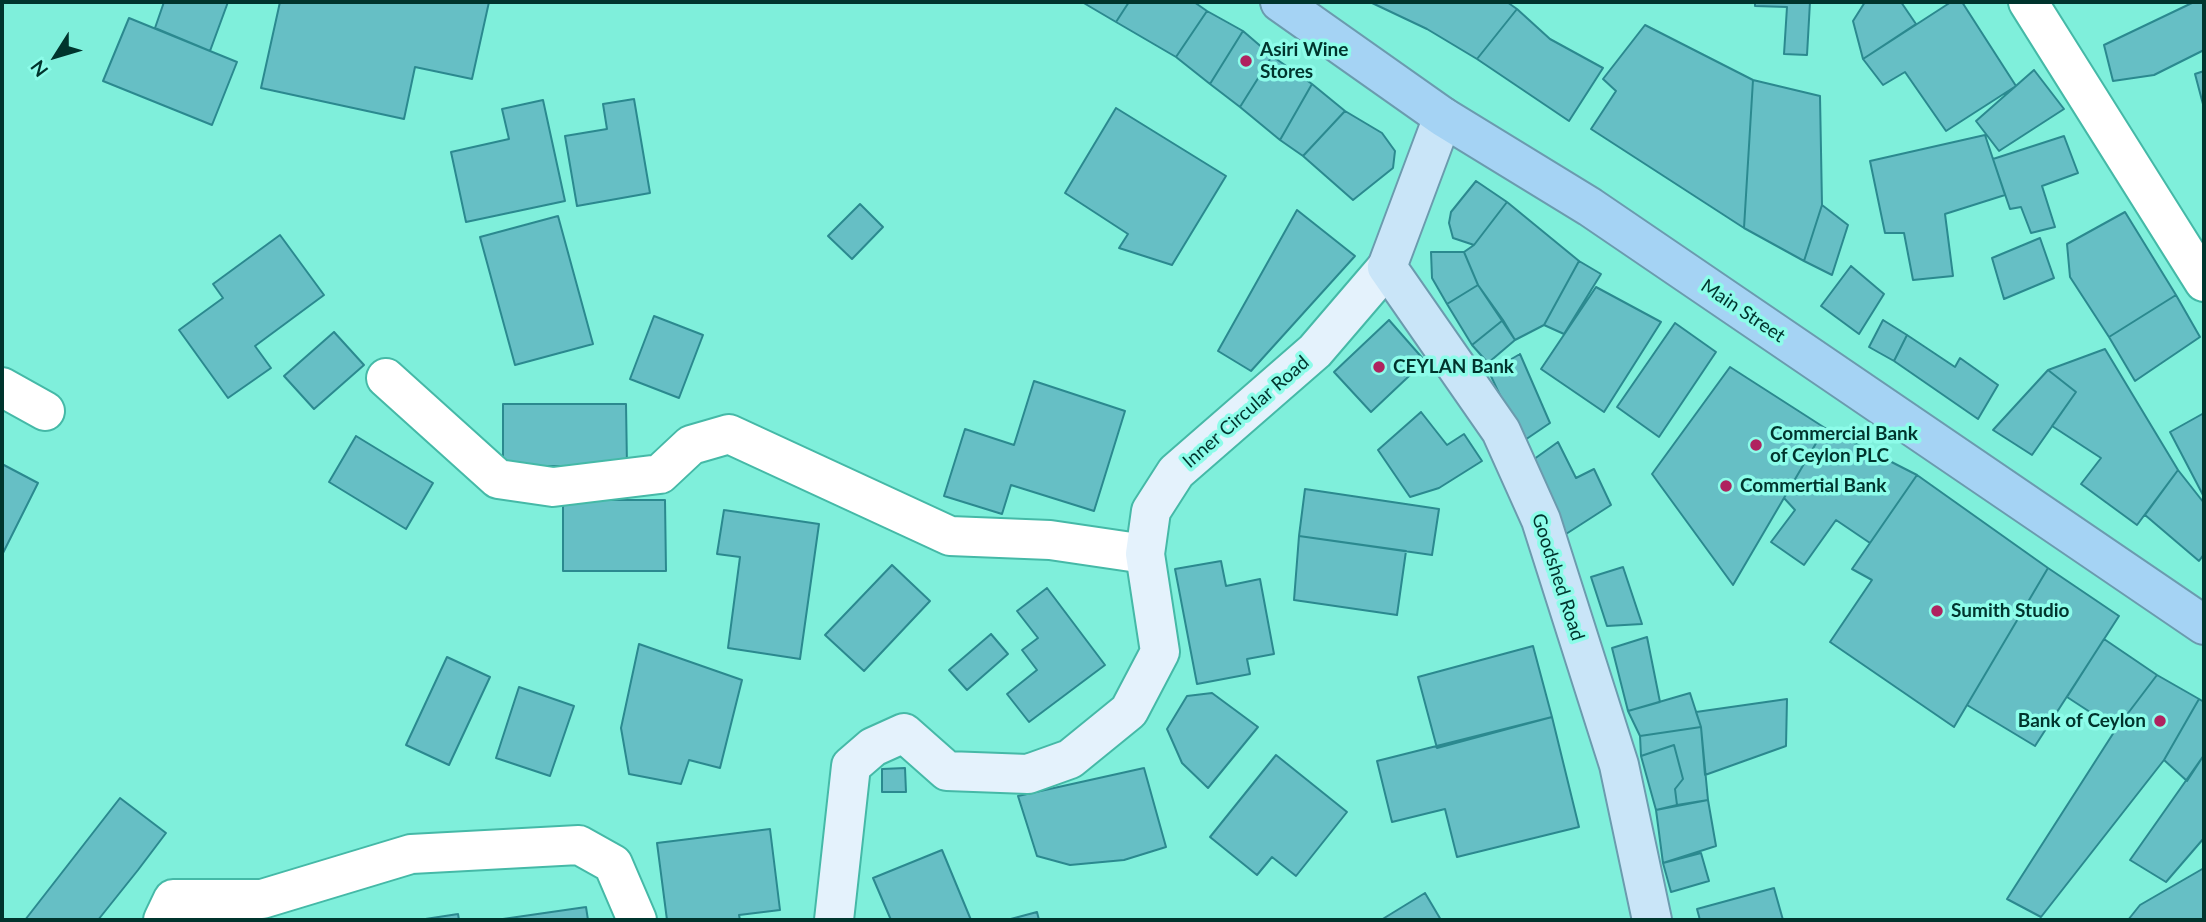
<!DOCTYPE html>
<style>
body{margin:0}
#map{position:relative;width:2206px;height:922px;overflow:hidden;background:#7fefdb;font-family:Lato,sans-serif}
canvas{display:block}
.frame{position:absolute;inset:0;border:4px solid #00342d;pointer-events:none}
.north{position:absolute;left:21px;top:21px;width:70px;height:70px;-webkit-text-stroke:5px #8dfce9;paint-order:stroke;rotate:233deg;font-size:19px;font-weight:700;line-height:28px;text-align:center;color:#00342d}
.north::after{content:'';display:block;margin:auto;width:24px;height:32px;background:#00342d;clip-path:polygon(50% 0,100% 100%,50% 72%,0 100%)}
</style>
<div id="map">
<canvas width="2206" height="922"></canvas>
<div class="frame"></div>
<div class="north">N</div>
</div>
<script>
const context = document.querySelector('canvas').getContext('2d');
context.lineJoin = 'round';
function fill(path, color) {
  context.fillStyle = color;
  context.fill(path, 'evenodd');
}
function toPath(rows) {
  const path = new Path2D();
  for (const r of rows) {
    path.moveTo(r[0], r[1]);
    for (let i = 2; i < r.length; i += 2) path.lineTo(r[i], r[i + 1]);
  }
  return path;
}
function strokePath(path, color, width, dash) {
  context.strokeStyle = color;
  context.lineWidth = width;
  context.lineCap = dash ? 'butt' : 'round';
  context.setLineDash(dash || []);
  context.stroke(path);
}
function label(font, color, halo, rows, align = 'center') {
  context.font = font + ' Lato,sans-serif';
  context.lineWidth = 7;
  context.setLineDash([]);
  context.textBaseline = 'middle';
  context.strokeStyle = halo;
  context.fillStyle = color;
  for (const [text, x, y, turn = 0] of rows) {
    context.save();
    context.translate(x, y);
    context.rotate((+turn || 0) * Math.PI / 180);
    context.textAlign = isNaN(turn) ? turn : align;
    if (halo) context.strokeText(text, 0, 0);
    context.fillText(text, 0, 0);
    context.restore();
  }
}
const building = toPath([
 [164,2,228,2,210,51,155,28,164,2],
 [280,2,489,2,472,79,415,67,404,119,261,88,280,2],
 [1082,2,1129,2,1116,22,1082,2],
 [1129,2,1194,2,1207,11,1176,57,1116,22,1129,2],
 [1370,2,1507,2,1517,9,1477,59,1427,29,1370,2],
 [1755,2,1810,2,1807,55,1784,54,1787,7,1755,6,1755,2],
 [1865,2,1901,2,1916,24,1863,59,1853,21,1865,2],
 [1951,2,1962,2,2016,86,1946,131,1905,72,1883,85,1863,59,1951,2],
 [2194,2,2204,2,2204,50,2154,75,2113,81,2104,45,2194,2],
 [1517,9,1550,39,1603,68,1569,121,1477,59,1517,9],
 [1207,11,1243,31,1210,84,1176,57,1207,11],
 [129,18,237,62,212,125,103,81,129,18],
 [1645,25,1753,80,1744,228,1591,129,1616,91,1603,79,1645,25],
 [1243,31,1272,56,1240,107,1210,84,1243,31],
 [1272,56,1312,84,1280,140,1240,107,1272,56],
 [2034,70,2064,109,1999,151,1976,121,2034,70],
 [2204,71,2204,108,2195,74,2204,71],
 [1753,80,1820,96,1822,205,1804,261,1744,228,1753,80],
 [1312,84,1345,111,1303,156,1280,140,1312,84],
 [634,99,650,193,577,206,565,136,607,129,603,104,634,99],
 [543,100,565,201,466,222,451,152,509,139,502,109,543,100],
 [1116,108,1226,176,1172,265,1119,248,1128,234,1065,193,1116,108],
 [1345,111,1382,133,1395,151,1393,168,1353,200,1303,156,1345,111],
 [1985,135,2005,195,1945,214,1953,276,1913,280,1904,233,1885,233,1870,161,1985,135],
 [2064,136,2078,173,2042,186,2055,227,2031,233,2021,207,2010,209,1993,159,2064,136],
 [1476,181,1507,202,1474,245,1453,238,1449,223,1451,212,1476,181],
 [1507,202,1579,261,1544,325,1515,340,1478,285,1464,252,1474,245,1507,202],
 [860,204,883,227,852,259,828,236,860,204],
 [1822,205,1848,225,1832,275,1804,261,1822,205],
 [1297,210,1355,256,1251,371,1218,351,1297,210],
 [2125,212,2176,295,2109,337,2070,277,2067,244,2125,212],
 [558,216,593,344,515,365,480,237,558,216],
 [280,235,324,295,255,346,271,368,228,398,179,330,223,298,213,284,280,235],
 [2040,238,2054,278,2004,299,1992,258,2040,238],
 [1431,252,1464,252,1478,285,1447,304,1432,278,1431,252],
 [1579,261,1601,274,1564,334,1544,325,1579,261],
 [1851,266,1884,294,1859,334,1821,306,1851,266],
 [1478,285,1503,320,1472,345,1447,304,1478,285],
 [1596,287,1661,322,1604,412,1541,369,1596,287],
 [2176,295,2200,337,2135,381,2109,337,2176,295],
 [654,316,703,335,679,398,630,379,654,316],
 [1389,320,1425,361,1371,412,1334,372,1389,320],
 [1503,320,1515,340,1488,363,1472,345,1503,320],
 [1883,320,1907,335,1894,361,1869,347,1883,320],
 [1675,323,1716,352,1659,437,1617,407,1675,323],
 [334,332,364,365,314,409,284,376,334,332],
 [1907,335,1955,367,1960,358,1998,385,1978,419,1894,361,1907,335],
 [2105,349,2178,470,2137,525,2081,484,2101,458,2052,426,2076,392,2048,370,2105,349],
 [1520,354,1550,423,1522,442,1489,372,1520,354],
 [1730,367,1825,428,1733,585,1652,474,1730,367],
 [2048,370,2076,392,2032,455,1993,430,2048,370],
 [1034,381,1125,411,1094,511,1011,485,1002,514,944,496,965,429,1014,445,1034,381],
 [503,404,626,404,627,466,503,466,503,404],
 [1421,412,1447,445,1464,434,1482,461,1439,488,1410,497,1378,450,1421,412],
 [2204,413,2204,497,2170,432,2204,413],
 [1825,428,1917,475,1870,543,1836,520,1804,565,1771,542,1795,510,1784,498,1825,428],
 [356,436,433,483,406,529,329,482,356,436],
 [1558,442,1576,478,1594,469,1611,505,1566,534,1530,462,1558,442],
 [2,464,38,483,2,555,2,464],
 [2178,470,2204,503,2204,554,2199,561,2145,515,2178,470],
 [1917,475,2048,568,1954,727,1830,642,1872,580,1852,569,1917,475],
 [1305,489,1439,509,1432,555,1299,536,1305,489],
 [563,500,665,500,666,571,563,571,563,500],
 [724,510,819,524,800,659,728,648,740,557,717,554,724,510],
 [1299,536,1406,551,1397,615,1294,600,1299,536],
 [1221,561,1226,586,1260,579,1274,654,1247,659,1250,674,1197,684,1175,569,1221,561],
 [892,565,930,601,864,671,825,635,892,565],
 [1623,567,1642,624,1607,626,1591,577,1623,567],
 [2048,568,2119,616,2035,746,1967,705,2048,568],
 [1047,588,1105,665,1029,722,1007,694,1037,670,1022,650,1038,638,1017,611,1047,588],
 [991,634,1008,654,967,690,949,670,991,634],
 [1647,637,1660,702,1628,711,1612,648,1647,637],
 [2104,639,2157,675,2116,729,2067,697,2104,639],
 [639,644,742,680,720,768,689,760,681,784,629,774,621,728,639,644],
 [1533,646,1552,717,1437,748,1418,677,1533,646],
 [447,657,490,677,449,765,406,745,447,657],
 [2157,675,2199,699,2164,760,2041,917,2007,899,2116,729,2157,675],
 [519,687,574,706,550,776,496,758,519,687],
 [1212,693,1258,727,1208,788,1182,763,1167,729,1187,696,1212,693],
 [1690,693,1701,727,1640,736,1628,711,1690,693],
 [1787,699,1786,746,1705,775,1701,727,1696,712,1787,699],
 [2199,699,2204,702,2204,755,2187,781,2164,760,2199,699],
 [1552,717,1579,827,1457,857,1445,809,1392,822,1377,761,1552,717],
 [1701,727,1708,800,1677,805,1675,789,1683,779,1674,745,1641,756,1640,736,1701,727],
 [1674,745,1683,779,1675,789,1677,805,1656,810,1641,756,1674,745],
 [1276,755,1347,812,1296,876,1272,857,1257,875,1210,837,1276,755],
 [2204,755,2204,838,2166,882,2130,860,2204,755],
 [905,768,906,792,882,792,882,769,905,768],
 [1144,768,1166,847,1124,860,1070,865,1037,856,1018,796,1144,768],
 [120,798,166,833,138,870,98,920,25,920,120,798],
 [1708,800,1716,846,1663,863,1656,810,1708,800],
 [770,829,780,910,739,915,740,920,667,920,657,843,770,829],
 [942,850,971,920,891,920,873,878,942,850],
 [1701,853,1709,881,1671,892,1663,863,1701,853],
 [2204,868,2204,920,2128,920,2140,905,2204,868],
 [1774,888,1783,920,1700,920,1697,909,1774,888],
 [1425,893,1441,920,1381,920,1425,893],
 [586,907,588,920,496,920,586,907],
 [1037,912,1039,920,1007,920,1037,912],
 [458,914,459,920,419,920,458,914]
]);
fill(building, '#66bfc5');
strokePath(building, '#2b898f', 2);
const street = toPath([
 [2028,2,2204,282],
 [386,378,498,479,553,487,660,474,691,445,729,434,950,536,1050,540,1145,554],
 [2,387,45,411],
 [163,920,173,899,262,899,411,854,579,845,613,864,637,920]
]);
const secondary = toPath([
 [834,920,851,766,873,747,904,733,947,771,1028,774,1070,759,1129,711,1160,652,1145,554,1151,511,1176,472,1315,351,1387,267]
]);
const primary = toPath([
 [1443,117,1387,267,1501,431,1541,520,1619,765,1652,920]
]);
const highway = toPath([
 [1280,2,1443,117,1590,207,2204,625]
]);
strokePath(street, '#45b9a7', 42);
strokePath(secondary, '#45b9a7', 42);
strokePath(primary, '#6b9bae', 42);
strokePath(highway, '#6b9bae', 42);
strokePath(street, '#fff', 38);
strokePath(secondary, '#e4f2fc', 38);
strokePath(primary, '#c9e5f8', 38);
strokePath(highway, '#a5d3f4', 38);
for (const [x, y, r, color] of [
 [1246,61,7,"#af235f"],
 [1379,367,7,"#af235f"],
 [1756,445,7,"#af235f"],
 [1726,486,7,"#af235f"],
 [1937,611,7,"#af235f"],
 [2160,721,7,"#af235f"]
]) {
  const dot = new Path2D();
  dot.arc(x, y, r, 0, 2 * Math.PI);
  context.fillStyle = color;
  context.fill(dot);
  strokePath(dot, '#8dfce9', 2.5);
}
label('bold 19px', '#00342d', '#8dfce9', [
 ["Asiri Wine",1260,50],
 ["Stores",1260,72],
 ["CEYLAN Bank",1393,367],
 ["Commercial Bank",1770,434],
 ["of Ceylon PLC",1770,456],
 ["Commertial Bank",1740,486],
 ["Sumith Studio",1951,611],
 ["Bank of Ceylon",2146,721,"right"]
], 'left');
label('19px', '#00342d', '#8dfce9', [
 ["Main Street",1743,311,34],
 ["Inner Circular Road",1246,412,-41],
 ["Goodshed Road",1558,577,72]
]);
</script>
